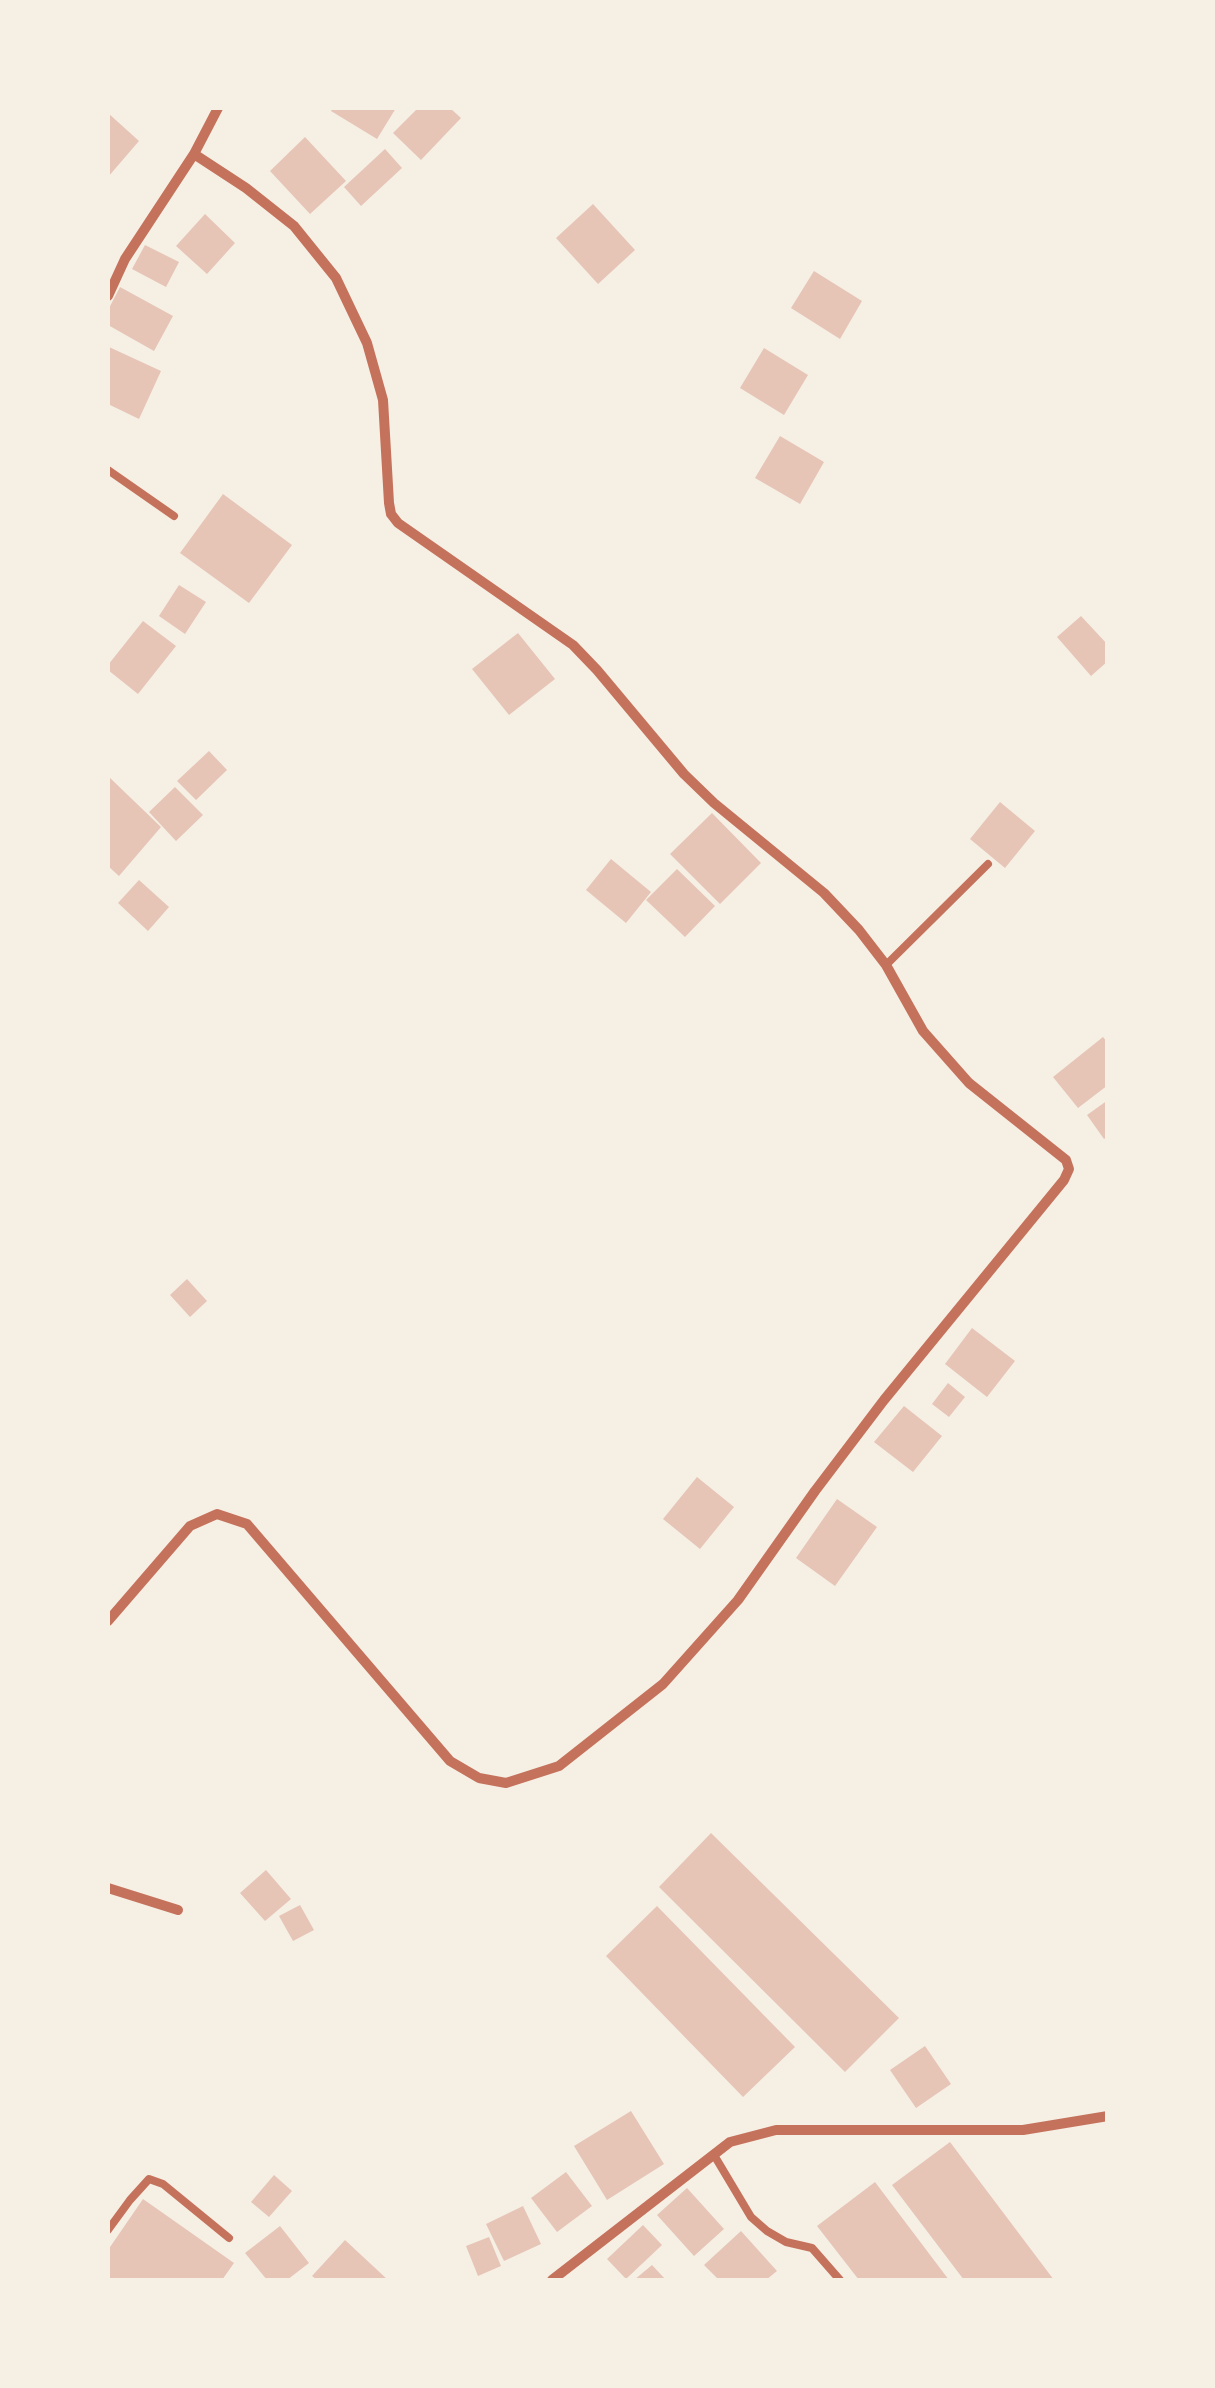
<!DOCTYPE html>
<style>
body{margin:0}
#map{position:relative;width:1215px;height:2388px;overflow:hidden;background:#f6efe4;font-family:"Playfair Display",serif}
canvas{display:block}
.frame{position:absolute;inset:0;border:110px solid #f6efe4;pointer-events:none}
</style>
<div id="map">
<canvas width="1215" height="2388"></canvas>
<div class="frame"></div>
</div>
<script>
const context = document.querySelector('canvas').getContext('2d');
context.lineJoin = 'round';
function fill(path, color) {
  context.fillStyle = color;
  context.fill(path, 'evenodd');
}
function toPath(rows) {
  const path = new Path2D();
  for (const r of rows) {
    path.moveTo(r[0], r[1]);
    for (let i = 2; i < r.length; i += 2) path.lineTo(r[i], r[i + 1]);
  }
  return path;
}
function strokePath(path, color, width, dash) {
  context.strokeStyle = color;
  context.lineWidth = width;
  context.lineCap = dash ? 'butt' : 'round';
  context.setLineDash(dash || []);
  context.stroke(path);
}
fill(toPath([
 [333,108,396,108,377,139,331,111],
 [418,108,450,108,461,118,421,160,393,133],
 [108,113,139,141,108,177],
 [305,137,346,181,310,214,270,171],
 [385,149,402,168,361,206,344,187],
 [593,204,635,250,598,284,556,238],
 [205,214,235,243,207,274,176,246],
 [145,245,179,262,166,287,132,269],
 [814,271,862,301,840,339,791,308],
 [120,287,173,316,154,351,108,325,108,310],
 [109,347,161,371,139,419,108,404],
 [764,348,808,375,784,415,740,388],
 [780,436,824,462,800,504,755,478],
 [223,494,292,545,249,603,180,553],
 [179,585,206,602,185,634,159,616],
 [1081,616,1108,645,1108,661,1091,676,1057,637],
 [143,621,176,646,138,694,108,670,108,665],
 [518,633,555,679,509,715,472,669],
 [209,751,227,770,196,800,177,781],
 [108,776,161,827,119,876,108,866],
 [175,787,203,815,176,841,149,812],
 [1000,802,1035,831,1005,868,970,839],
 [712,813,761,863,720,904,670,854],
 [611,859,651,892,626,923,586,890],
 [677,869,715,906,685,937,646,900],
 [139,880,169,907,148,931,118,903],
 [1103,1037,1108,1043,1108,1085,1078,1108,1053,1077],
 [1108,1100,1108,1137,1104,1139,1087,1115],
 [187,1279,207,1301,190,1317,170,1295],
 [972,1328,1015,1361,987,1397,945,1364],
 [948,1383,965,1397,949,1417,932,1404],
 [904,1406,942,1436,913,1472,874,1442],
 [697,1477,734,1507,700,1549,663,1519],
 [837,1499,877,1527,835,1586,796,1558],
 [711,1833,899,2018,845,2072,659,1887],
 [266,1870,291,1899,265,1921,240,1893],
 [300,1905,314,1930,293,1941,279,1916],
 [657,1906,795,2047,743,2097,606,1956],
 [925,2046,951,2084,916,2108,890,2070],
 [631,2111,664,2164,607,2200,574,2146],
 [950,2142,1054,2280,964,2280,892,2185],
 [566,2172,592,2206,557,2232,531,2198],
 [274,2175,292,2191,269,2217,251,2202],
 [875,2182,949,2280,859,2280,817,2226],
 [687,2188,724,2229,694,2256,657,2215],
 [143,2199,234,2263,222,2280,108,2280,108,2250],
 [523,2206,541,2244,504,2261,486,2224],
 [643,2225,662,2245,626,2279,607,2259],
 [280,2226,309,2263,287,2280,267,2280,245,2253],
 [741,2231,777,2271,766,2280,719,2280,704,2265],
 [489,2237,501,2266,478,2276,466,2246],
 [345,2240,388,2280,317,2280,312,2276],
 [652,2265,666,2280,634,2280]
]), '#e6c5b7');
strokePath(toPath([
 [108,470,174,516],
 [886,965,988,864],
 [714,2155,751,2217,767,2231,786,2242,812,2248,840,2280],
 [108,2230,130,2200,149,2179,163,2184,229,2238]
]), '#c5725c', 8);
strokePath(toPath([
 [108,296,125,259,194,154,218,108],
 [108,1621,190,1526,217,1514,247,1524,450,1761,479,1778,506,1783,559,1766,663,1684,738,1600,815,1491,884,1400,1064,1180,1069,1169,1066,1160,969,1083,923,1031,886,965,859,930,824,893,714,803,684,774,597,670,573,645,398,523,391,514,389,503,383,400,367,343,336,278,294,226,246,188,194,154],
 [108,1888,178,1910],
 [552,2280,730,2142,776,2130,1023,2130,1108,2116]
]), '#c5725c', 10);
</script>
